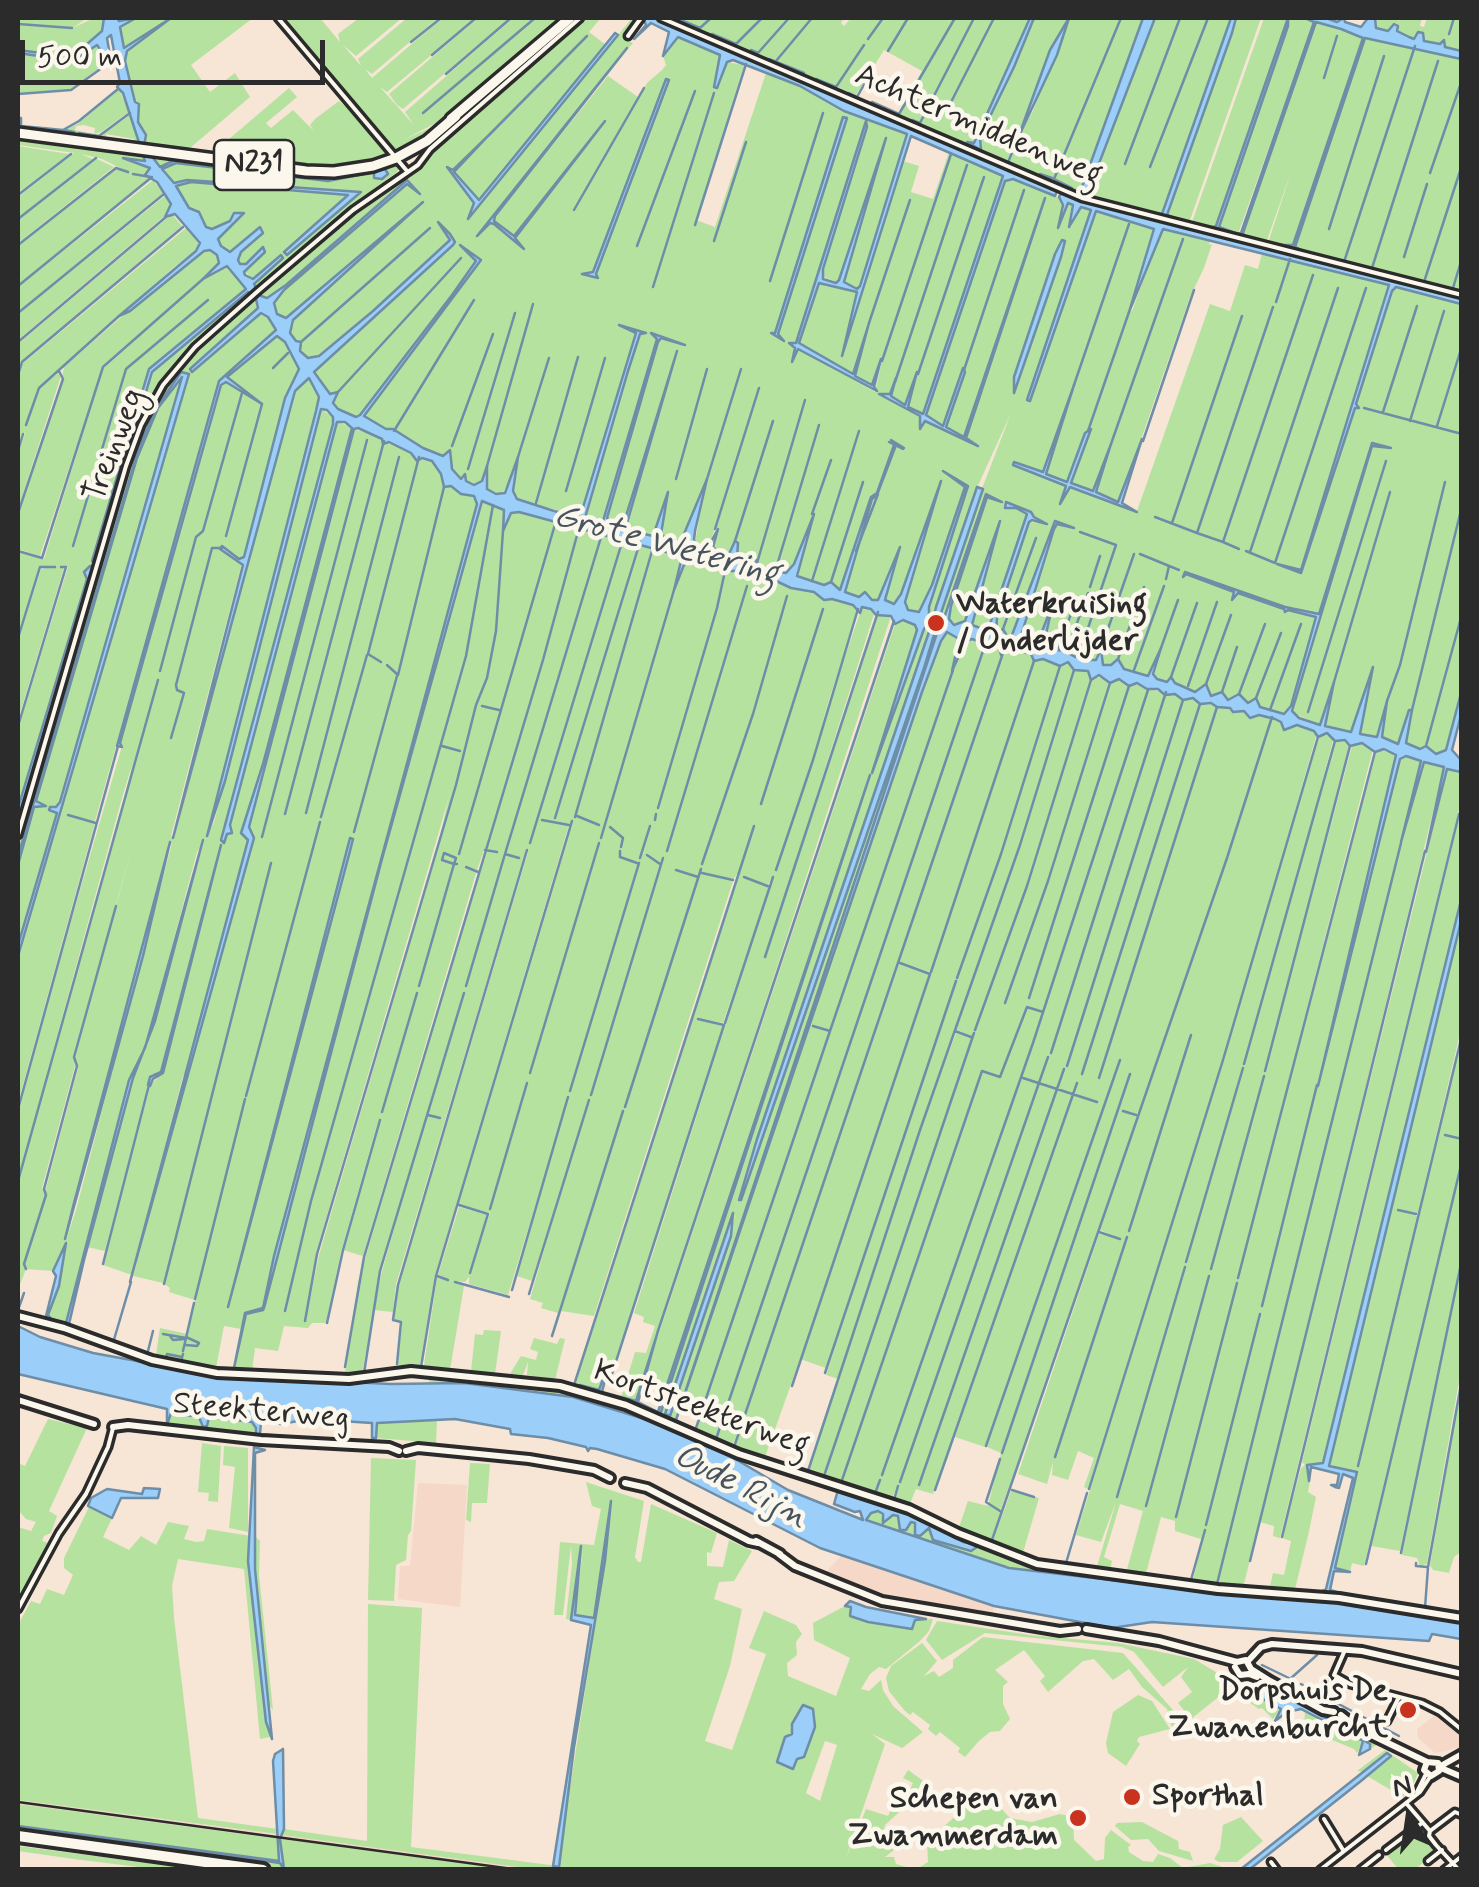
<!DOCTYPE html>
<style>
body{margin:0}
#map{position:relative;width:1479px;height:1887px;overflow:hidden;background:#f7e5d6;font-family:Mynerve,sans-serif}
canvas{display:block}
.frame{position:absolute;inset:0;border:20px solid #2b2b2b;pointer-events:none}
.north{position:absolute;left:1359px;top:1767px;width:100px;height:100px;-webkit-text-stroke:8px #fbf7ec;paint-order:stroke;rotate:347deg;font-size:28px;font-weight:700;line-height:40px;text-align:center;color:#2b2b2b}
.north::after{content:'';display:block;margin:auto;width:35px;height:45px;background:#2b2b2b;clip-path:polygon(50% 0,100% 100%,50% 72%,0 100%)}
.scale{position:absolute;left:20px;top:40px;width:305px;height:45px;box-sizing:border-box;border:5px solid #2b2b2b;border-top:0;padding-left:12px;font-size:30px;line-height:35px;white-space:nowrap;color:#2b2b2b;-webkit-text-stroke:8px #fbf7ec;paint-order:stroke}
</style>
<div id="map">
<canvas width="1479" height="1887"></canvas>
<div class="frame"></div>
<div class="north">N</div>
<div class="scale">500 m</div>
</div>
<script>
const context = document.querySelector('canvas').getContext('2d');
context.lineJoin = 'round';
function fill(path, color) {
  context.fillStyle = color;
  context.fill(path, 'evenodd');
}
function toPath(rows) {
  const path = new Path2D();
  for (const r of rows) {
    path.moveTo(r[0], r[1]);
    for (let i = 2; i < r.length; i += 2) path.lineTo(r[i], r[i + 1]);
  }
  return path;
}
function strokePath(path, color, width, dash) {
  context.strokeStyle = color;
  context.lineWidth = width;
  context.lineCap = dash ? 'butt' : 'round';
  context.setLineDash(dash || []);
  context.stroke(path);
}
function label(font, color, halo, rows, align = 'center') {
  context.font = font + ' Mynerve,sans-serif';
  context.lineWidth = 9;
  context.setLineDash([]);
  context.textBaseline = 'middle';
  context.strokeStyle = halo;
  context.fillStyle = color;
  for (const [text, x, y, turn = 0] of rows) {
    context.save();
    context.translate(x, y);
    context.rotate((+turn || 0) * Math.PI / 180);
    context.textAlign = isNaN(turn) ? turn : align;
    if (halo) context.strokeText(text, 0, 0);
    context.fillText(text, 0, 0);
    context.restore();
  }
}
fill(toPath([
 [418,1483,467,1485,460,1607,398,1599,400,1566,410,1566],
 [841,1556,994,1606,992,1615,892,1597,852,1585,826,1572],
 [1438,1713,1461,1735,1461,1746,1458,1748,1435,1753,1418,1738,1417,1729],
 [18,1800,278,1834,278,1839,18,1804],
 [281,1835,540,1869,506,1869,280,1840]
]), '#f5d8c7');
fill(toPath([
 [18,18,87,18,73,28,94,18,104,18,105,22,102,31,72,57,18,50,18,25,44,27,18,23],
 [136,18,168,18,161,24,171,18,253,18,191,65,210,92,235,73,250,97,190,148,215,151,289,88,297,97,266,123,271,128,293,110,314,131,310,125,315,119,339,101,346,107,297,49,301,47,388,154,367,162,325,169,144,146,146,135,138,122,138,104,135,102,125,61,127,51,153,29,123,49,119,31,120,27],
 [280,18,320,18,340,42,338,34,359,18,402,18,356,56,343,45,361,66,358,59,407,18,438,18,372,74,365,69,372,78,442,18,476,18,387,92,380,87,414,125,405,112,513,18,558,18,438,122,403,140,439,124,563,18,567,18,437,127,396,151],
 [478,18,510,18,403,109,397,105,389,94],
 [583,18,601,18,589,32,606,45,479,200,454,172,489,135,453,170,447,167,474,203,468,219,632,18,639,18,623,38,633,43,478,236,490,223,494,224,524,248,515,238,551,191,513,236,493,221,495,216,608,76,638,97,647,83,662,70,666,65,663,56,673,40,682,38,720,55,715,87,727,62,744,65,696,220,715,227,766,73,800,86,844,111,907,134,860,286,857,289,845,285,821,276,867,127,866,122,796,343,791,342,795,353,798,348,875,392,882,361,872,385,855,376,870,324,853,374,799,343,819,283,857,293,857,296,862,293,903,161,919,166,911,192,933,199,949,152,1072,203,1068,226,1071,227,1081,207,1091,209,1027,399,1031,400,1094,211,1154,229,1129,310,1132,311,1162,229,1210,240,1209,245,1212,244,1204,268,1190,297,1120,501,1096,492,1108,453,1092,491,1071,483,1090,430,1084,433,1067,482,1046,474,1072,391,1043,473,1015,462,1014,465,1066,486,1060,503,1069,487,1137,511,1210,304,1230,311,1245,265,1258,269,1262,253,1342,272,1389,285,1391,289,1303,566,1392,291,1396,286,1461,304,1462,693,1446,750,1436,754,1426,747,1420,749,1406,743,1412,711,1398,744,1385,739,1382,737,1387,703,1377,738,1360,734,1370,678,1351,732,1325,726,1332,689,1320,725,1293,713,1300,681,1291,706,1284,714,1259,707,1257,702,1246,703,1239,695,1231,700,1220,695,1214,697,1204,686,1195,692,1172,680,1162,682,1154,677,1155,662,1148,676,1144,676,1124,669,1115,660,1111,665,1103,665,1101,649,1096,660,1089,662,1083,657,1083,646,1075,657,1051,649,1044,643,1050,614,1038,642,1034,645,1022,641,1019,636,1054,529,1057,524,1074,528,1055,521,1012,635,1007,636,1003,630,996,634,997,618,1029,522,1047,523,1034,517,1031,512,1007,502,1028,514,990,624,983,629,972,625,995,539,965,621,959,625,949,620,960,572,943,621,933,620,929,618,929,607,966,485,932,585,920,610,915,613,904,608,905,602,935,501,901,594,894,604,885,601,896,558,878,601,851,595,831,583,824,585,800,579,798,571,814,515,790,571,782,574,756,565,757,561,747,563,736,559,736,542,727,556,715,552,713,547,718,530,715,529,708,547,702,548,695,543,705,485,683,539,678,542,667,539,661,534,665,509,653,536,631,531,627,523,634,494,623,523,614,524,519,501,513,491,517,462,502,495,487,489,486,474,478,485,462,479,452,469,448,452,443,456,412,444,364,417,480,260,469,253,476,259,474,265,360,415,357,417,338,409,314,372,455,242,438,222,450,239,373,311,313,359,303,355,290,333,293,320,423,202,286,318,277,314,274,303,284,290,408,184,418,192,407,181,286,285,264,298,255,291,254,284,283,258,280,256,253,279,244,271,265,253,263,249,246,264,240,264,238,260,241,252,263,233,260,228,231,252,221,246,218,239,244,215,212,230,206,227,200,214,189,208,175,186,191,182,349,195,285,251,301,243,361,191,350,193,187,180,174,184,161,169,172,163,314,180,341,179,175,160,160,168,148,152,313,175,393,162,398,166,398,171,384,182,388,185,419,166,432,150],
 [844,117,847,119,778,335,783,340,771,334,775,333],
 [1062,241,1061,257,1014,392,1014,376],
 [1011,413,983,486,939,618,934,616,936,607,976,490],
 [665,18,844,18,841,23,844,26,851,18,1030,18,974,143,978,142,1014,67,1034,18,1143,18,1078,195],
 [1067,21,1033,111,1021,132,1050,50],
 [884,50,922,71,898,114,856,95],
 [1155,18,1231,18,1162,214,1098,201,1088,192],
 [1236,18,1261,18,1190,220,1185,222,1167,215],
 [1264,18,1288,18,1216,227,1207,227,1192,222],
 [1290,18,1314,21,1238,234,1218,228],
 [1375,18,1395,18,1399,21,1401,18,1422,18,1420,26,1424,27,1427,18,1461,18,1461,51,1424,41,1422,33,1418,32,1414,39,1396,31,1376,28],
 [1315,22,1363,37,1308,203,1365,38,1461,59,1461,291,1295,247,1307,205,1293,245,1271,244,1269,240,1291,172,1267,240,1245,238,1243,234],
 [97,45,101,46,106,58,105,64,70,89,18,93,18,53,73,61],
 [119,89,129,112,101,132,94,134,95,128,84,125,76,126,75,130,100,136,130,115,139,145,135,145,134,139,106,134,106,141,18,129,18,119,20,127,74,133,67,129,79,123],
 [18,136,142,152,144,162,151,172,145,176,149,179,18,285,18,246,116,168,124,170,102,159,81,154,93,159,18,218,18,197,74,153,18,145],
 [18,146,69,154,18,193],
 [97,159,114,167,18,243,18,220],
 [153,180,163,193,18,312,18,287],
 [166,195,171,204,168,213,18,340,18,314],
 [172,214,182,226,22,361,18,369,18,344],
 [186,228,193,233,200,247,173,268,37,390,25,426,40,388,58,373,61,376,18,509,18,455,25,433,22,433,18,446,18,377,22,364],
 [210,250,217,255,219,263,205,277,226,266,246,290,149,369,93,561,152,372,248,292,256,299,258,308,191,368,192,371,261,313,268,317,276,330,219,381,95,821,67,815,95,823,18,1103,18,956,187,373,181,372,162,399,182,376,60,802,56,807,50,807,57,813,18,945,18,865,34,807,46,806,36,802,131,477,18,856,18,818,93,567,84,572,88,579,18,808,18,729,68,567,60,566,64,568,18,720,18,641,41,569,56,566,40,566,18,635,18,552,44,559,103,369,139,337,102,368,40,556,18,549,18,516,58,396,64,367,120,318,204,251],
 [281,335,299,369,285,398,171,836,174,836,179,820,295,391,309,378,319,397,316,411,206,836,214,822,225,781,321,409,333,417,333,424,223,843,230,828,337,421,352,428,263,764,241,834,248,840,189,1068,254,838,249,827,354,429,376,436,384,443,394,444,419,459,432,462,447,485,474,496,477,503,380,864,482,501,504,510,503,526,511,513,519,512,677,555,681,561,676,585,684,565,691,559,715,564,726,571,739,571,749,578,777,580,791,588,821,594,825,600,832,599,853,605,858,608,821,726,862,607,875,611,765,958,878,616,891,616,636,1401,621,1398,635,1352,646,1353,655,1326,643,1322,644,1317,634,1313,773,875,768,885,744,877,769,888,723,1023,697,1018,723,1026,610,1376,606,1377,600,1390,575,1386,739,876,737,874,734,879,713,875,733,881,594,1316,561,1311,620,1122,558,1313,541,1308,543,1303,530,1299,564,1181,532,1281,517,1276,555,1141,508,1295,469,1284,469,1277,465,1282,455,1281,464,1286,450,1370,424,1365,437,1278,449,1280,438,1275,459,1207,487,1215,470,1274,490,1213,458,1204,572,820,570,824,541,820,569,825,435,1276,420,1365,398,1365,402,1321,394,1320,399,1284,529,849,523,860,396,1284,393,1312,374,1310,382,1271,416,1152,380,1271,362,1374,345,1374,358,1282,486,851,498,853,485,848,477,870,464,866,476,873,363,1256,343,1250,379,1118,341,1252,326,1323,312,1323,308,1328,284,1326,278,1351,255,1348,252,1371,235,1369,246,1313,241,1329,224,1326,216,1368,156,1355,160,1328,187,1334,195,1300,169,1292,170,1288,163,1283,133,1276,189,1073,183,1076,132,1275,103,1265,150,1086,159,1076,152,1074,150,1077,105,1251,87,1247,133,1078,155,1021,204,841,197,852,145,1048,129,1080,67,1322,53,1321,48,1315,59,1286,62,1264,53,1271,26,1269,18,1290,18,1114,39,1031,122,746,120,744,221,385,226,381,261,404,227,377,265,344],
 [133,762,124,799,30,1135,122,798],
 [449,797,435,858,319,1255,305,1323,316,1253],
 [134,841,74,1057,78,1068,45,1192,42,1188,75,1066,73,1056],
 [172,843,76,1210,66,1240,165,856],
 [903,620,915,625,917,629,879,751,925,626,932,624,940,629,827,969,922,692,941,640,947,632,959,639,955,664,966,640,972,639,999,648,1002,654,1013,650,1031,654,1035,661,1043,659,1060,665,1068,662,1074,670,1081,669,1094,677,1119,679,1129,686,1142,684,1147,689,1193,698,1200,704,1224,706,1233,712,1244,711,1251,717,1259,715,1281,722,1284,729,1296,725,1315,731,1316,737,1252,961,1320,734,1334,737,1306,843,1336,740,1350,743,1265,1072,1352,746,1362,743,1373,749,1238,1279,1377,749,1393,753,1397,759,1318,1079,1400,759,1406,756,1421,761,1405,831,1424,762,1444,767,1243,1588,1218,1584,1262,1407,1216,1584,1193,1580,1205,1529,1201,1539,1175,1531,1175,1521,1161,1517,1145,1577,1126,1573,1143,1511,1120,1504,1104,1557,1112,1561,1110,1572,1096,1570,1116,1502,1101,1542,1076,1535,1165,1247,1088,1489,1084,1487,1094,1458,1078,1451,1068,1480,1052,1475,1053,1462,1047,1484,1018,1474,1099,1234,1121,1239,1100,1230,1139,1110,1137,1114,1125,1112,1137,1117,1014,1473,1000,1511,995,1509,1001,1513,991,1543,958,1530,968,1501,988,1506,1001,1453,987,1447,1105,1104,985,1447,955,1437,1073,1093,933,1494,916,1489,909,1506,896,1498,898,1485,892,1498,876,1494,880,1478,873,1495,809,1470,921,1127,956,1033,973,1037,955,1029,920,1127,838,1379,826,1375,906,1131,826,1368,800,1359,764,1460,734,1448,747,1410,732,1446,695,1431,705,1401,685,1394,697,1357,675,1422,677,1424,658,1416,871,776,664,1391,642,1384,895,624],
 [931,626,924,668,740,1200,757,1139],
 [899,957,900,962,930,972,934,965,802,1354,929,974,899,964,834,1154],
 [735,1215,730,1236,669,1415,665,1413,723,1239],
 [1448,768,1461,772,1461,801,1280,1538,1273,1536,1274,1526,1260,1522],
 [1461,810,1461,900,1323,1464,1307,1465,1310,1481,1308,1492,1316,1497,1308,1536,1294,1593,1269,1591,1273,1573,1284,1575,1291,1541,1282,1538,1301,1468,1305,1465,1302,1462],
 [1461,921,1461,1029,1418,1213,1397,1210,1417,1216,1357,1467,1461,1042,1461,1138,1443,1135,1461,1140,1461,1370,1427,1564,1420,1566,1417,1558,1402,1555,1441,1357,1400,1551,1371,1546,1460,1170,1364,1566,1352,1563,1350,1572,1335,1569,1354,1474,1329,1466],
 [484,1330,501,1331,495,1374,471,1371,475,1334,483,1335],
 [534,1338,557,1344,560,1338,565,1339,555,1380,527,1375,528,1362,523,1375,510,1374,521,1356,536,1360,538,1352,530,1349],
 [429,1374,547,1385,622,1405,702,1441,615,1407,573,1397,505,1386,429,1382],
 [1461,1386,1461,1552,1454,1557,1449,1573,1433,1570,1430,1565],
 [170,1413,199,1417,201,1426,209,1417,252,1422,257,1428,253,1436,169,1425],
 [48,1419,87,1428,49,1511,57,1516,51,1533,44,1536,42,1541,52,1544,18,1605,18,1527,31,1531,36,1522,26,1519,18,1510,18,1463,25,1466],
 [437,1420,436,1443,376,1438,377,1423],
 [202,1443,221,1446,218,1502,208,1501,209,1493,198,1492],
 [224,1446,248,1448,248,1532,229,1528,235,1467,223,1465],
 [371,1458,416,1460,411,1531,408,1535,406,1560,396,1565,394,1601,368,1600],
 [470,1463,490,1464,487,1503,472,1503,471,1522,466,1520],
 [586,1482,644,1501,635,1557,638,1562,641,1562,651,1504,717,1533,711,1553,707,1552,707,1566,723,1567,729,1540,752,1551,734,1581,719,1582,714,1599,742,1609,730,1666,705,1741,732,1750,766,1654,749,1648,764,1611,796,1625,802,1634,796,1642,797,1655,787,1663,788,1676,836,1696,850,1658,814,1640,813,1623,845,1606,851,1607,850,1616,868,1622,911,1629,915,1620,933,1619,929,1631,920,1641,886,1669,879,1667,870,1674,861,1689,869,1691,881,1680,883,1690,893,1706,923,1732,902,1748,872,1734,885,1744,846,1858,866,1809,888,1816,898,1794,907,1796,913,1783,903,1778,908,1770,929,1785,885,1825,883,1834,894,1850,885,1857,894,1857,896,1864,913,1869,540,1870,281,1835,284,1829,367,1841,368,1604,422,1608,411,1847,558,1866,605,1561,604,1553,594,1618,575,1615,583,1548,571,1620,566,1619,572,1564,571,1546,563,1615,554,1615,560,1542,594,1545,601,1509,592,1506],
 [814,1716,815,1728,804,1757,777,1762,785,1738,792,1734,794,1728],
 [825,1741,837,1745,820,1801,806,1793],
 [1011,1491,1039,1498,1022,1556,992,1544],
 [89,1507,112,1518,103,1537,129,1550,141,1536,156,1545,168,1522,189,1526,184,1539,196,1542,204,1541,207,1529,251,1536,248,1561,270,1737,260,1739,244,1569,178,1559,172,1586,174,1618,198,1818,278,1829,278,1834,18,1800,18,1625,31,1601,40,1604,47,1589,64,1595,73,1575,64,1568,64,1558],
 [879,1511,885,1523,892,1515,898,1515,906,1530,911,1522,915,1523,915,1535,929,1529,933,1540,965,1550,971,1551,980,1545,1008,1560,1010,1556,1109,1578,1009,1568,866,1521,871,1513],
 [255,1536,260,1541,259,1575,273,1710,269,1705,255,1569],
 [937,1621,1030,1635,1118,1643,1194,1659,1231,1681,1221,1695,1191,1719,1178,1703,1192,1692,1181,1677,1188,1667,1163,1687,1134,1652,1122,1647,985,1633,942,1660,926,1640],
 [983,1637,1123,1653,1187,1726,1179,1732,1172,1728,1167,1709,1142,1687,1129,1669,1113,1680,1094,1659,1083,1661,1048,1692,1040,1681,1045,1676,1024,1650,995,1670,1008,1682,1003,1686,1003,1704,1010,1719,1000,1731,990,1732,979,1741,965,1757,958,1752,960,1748,940,1732,936,1736,928,1729,930,1725,913,1712,910,1715,904,1710,889,1691,886,1678,891,1666,922,1643,937,1661,924,1676,934,1671,939,1677,953,1668,953,1660],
 [1252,1681,1275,1690,1378,1744,1370,1749,1370,1743,1306,1707,1257,1685,1242,1686,1240,1692,1250,1692,1281,1709,1273,1719,1262,1708,1259,1709,1234,1692,1240,1682],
 [1138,1695,1152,1701,1170,1729,1139,1737,1137,1741,1140,1744,1126,1766,1108,1753,1106,1743,1113,1712],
 [1305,1711,1363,1742,1357,1753,1354,1749,1308,1730,1304,1725],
 [1385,1750,1418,1773,1412,1788,1403,1797,1367,1776,1391,1757,1388,1753,1365,1772,1357,1771],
 [984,1790,1010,1818,1032,1822,1060,1814,1073,1817,1074,1840,1096,1861,1104,1859,1105,1838,1111,1830,1131,1845,1128,1847,1129,1852,1143,1861,1153,1862,1158,1854,1170,1858,1183,1868,1210,1863,1229,1869,917,1869,928,1862,927,1842],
 [18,1804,506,1869,285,1869,18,1833],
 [1241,1817,1263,1841,1237,1862,1219,1862,1214,1859,1220,1849,1223,1825],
 [1142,1822,1178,1841,1179,1849,1190,1852,1193,1861,1159,1851,1148,1839,1131,1840,1115,1826,1117,1823],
 [1422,1826,1427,1833,1426,1839,1437,1853,1415,1869,1398,1869,1386,1854,1388,1851],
 [18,1846,196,1869,154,1869,74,1859,18,1851]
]), '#b6e2a0');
const water = toPath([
 [104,18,117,18,119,21,136,18,120,27,124,48,171,18,127,51,125,61,135,102,139,104,138,122,146,135,144,146,160,167,175,160,329,179,385,169,388,174,382,179,374,178,374,172,328,181,176,163,162,169,174,183,187,180,361,192,287,255,284,252,348,195,191,182,176,186,189,208,199,212,206,227,212,229,230,221,234,213,244,213,218,239,221,246,230,252,260,227,263,233,241,252,238,260,240,264,246,264,263,247,265,252,244,272,245,275,253,279,281,255,283,258,254,284,261,296,267,298,286,285,407,180,420,194,407,184,284,290,274,303,277,314,286,318,423,202,293,320,290,333,296,341,301,342,300,351,308,358,319,356,373,311,450,240,438,222,450,234,455,242,453,245,314,372,330,394,338,392,333,403,338,409,356,417,360,415,452,295,476,261,460,245,481,260,364,416,386,429,393,429,423,448,443,456,450,450,452,469,461,479,465,474,466,481,474,485,482,481,487,466,487,489,496,494,505,493,518,457,513,491,517,499,554,511,578,517,581,514,636,333,619,325,646,333,640,334,628,371,585,518,603,521,657,339,651,333,685,345,661,338,658,342,607,518,611,523,620,525,626,516,677,351,627,523,631,531,653,536,668,492,661,534,667,539,681,541,707,479,695,531,694,540,697,546,708,547,718,529,713,547,720,554,729,554,735,541,738,543,737,559,747,563,757,560,756,565,764,570,786,573,794,564,814,514,797,576,824,585,831,582,840,590,871,497,877,493,894,445,891,440,904,448,896,445,877,495,872,499,845,592,859,597,865,592,872,600,878,600,900,547,885,600,894,604,901,594,941,481,905,602,908,610,919,612,932,585,965,487,943,471,968,486,929,607,929,617,943,621,986,494,1002,502,987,497,951,606,949,619,954,625,965,621,1000,521,972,625,983,629,990,624,1027,514,1016,508,1005,508,1006,502,1031,512,1034,517,1047,524,1032,520,1029,522,997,618,996,634,1003,629,1007,636,1012,635,1055,521,1074,528,1057,524,1054,529,1020,639,1034,645,1038,642,1053,603,1044,643,1051,649,1065,651,1075,657,1084,640,1084,660,1096,660,1101,649,1103,665,1111,665,1118,659,1124,669,1148,676,1161,648,1153,674,1157,679,1167,682,1171,677,1175,683,1195,692,1206,684,1211,696,1222,692,1228,700,1239,694,1248,703,1256,698,1260,707,1284,714,1291,706,1316,617,1288,610,1285,612,1284,609,1238,593,1232,600,1234,592,1186,574,1183,577,1185,572,1285,607,1319,614,1372,443,1391,448,1372,446,1292,711,1299,718,1320,725,1334,682,1325,726,1351,732,1373,667,1360,734,1377,737,1387,701,1382,737,1398,744,1409,710,1412,710,1406,743,1420,749,1426,746,1436,754,1446,750,1461,693,1461,715,1452,750,1461,760,1461,772,1447,769,1426,852,1444,767,1424,762,1401,842,1421,761,1406,756,1400,759,1318,1086,1396,755,1384,749,1375,752,1362,743,1350,746,1345,740,1335,741,1327,733,1318,737,1314,731,1297,725,1284,730,1281,722,1275,719,1259,715,1250,718,1244,711,1233,712,1230,708,1217,707,1211,703,1200,704,1193,698,1183,700,1175,694,1165,695,1158,689,1147,689,1137,683,1129,686,1119,679,1110,683,1099,675,1091,680,1088,671,1074,670,1068,662,1060,666,1043,659,1034,661,1031,654,1013,650,1007,649,1001,655,999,648,988,646,982,650,978,641,972,639,966,641,952,671,959,639,947,632,941,641,922,692,675,1423,939,627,928,623,924,629,872,773,917,630,915,625,903,620,895,624,891,616,876,615,871,609,862,607,860,613,853,605,832,599,824,600,814,592,791,588,772,579,749,578,739,571,725,571,715,564,691,559,684,565,674,590,681,561,677,555,519,512,511,513,503,531,504,510,482,501,382,859,264,1308,263,1310,246,1314,234,1368,245,1313,263,1308,274,1256,477,504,474,496,461,494,451,486,444,487,441,474,432,461,422,458,417,461,411,453,389,442,383,444,382,439,358,428,354,429,249,827,254,838,130,1282,248,840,241,833,263,764,352,428,345,422,337,422,230,825,232,833,227,834,224,843,221,840,333,424,333,417,327,410,321,409,225,781,207,836,316,411,319,397,309,378,295,391,173,838,243,565,220,549,222,546,239,559,244,557,285,398,299,369,285,342,277,336,227,377,262,404,226,382,221,385,120,743,122,747,117,746,219,381,276,330,268,317,261,313,192,372,190,369,258,308,256,299,248,292,152,372,95,561,92,561,149,369,246,289,227,266,203,279,219,263,217,255,210,250,204,251,130,311,119,316,196,251,200,243,175,214,165,217,171,204,157,182,145,175,150,168,123,158,145,161,123,93,117,87,120,83,111,35,107,38,110,56,106,58,97,45,73,61,18,53,18,50,72,57,102,31,104,18],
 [643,18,654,18,1057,191,1055,196,1013,179,1005,181,926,415,943,426,963,368,965,372,946,427,964,437,1045,198,966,438,978,446,925,421,920,429,920,416,879,394,890,394,896,378,891,396,905,405,917,372,908,407,923,414,1003,176,911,136,842,356,857,292,819,283,799,343,853,374,869,323,855,376,872,385,881,359,874,387,877,391,798,349,792,362,795,348,789,343,796,343,866,121,867,127,823,269,823,279,836,283,839,280,886,138,844,282,857,289,860,286,907,134,844,111,800,86,733,60,727,62,717,88,714,87,720,55,678,37,663,56,669,32,651,23,634,39,646,25,643,18],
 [1030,18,1034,18,1014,67,980,137,981,150,967,142,974,143,1030,18],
 [1069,18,1057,55,1018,138,1050,50,1069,18],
 [1143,18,1155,18,1088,192,1094,197,1084,196,1082,201,1461,298,1461,304,1396,287,1392,291,1356,404,1359,408,1355,408,1301,573,1277,564,1301,570,1389,285,1163,229,1129,312,1154,229,1096,211,1030,401,1027,400,1091,210,1081,207,1069,227,1073,205,1068,203,1058,228,1063,205,1059,197,1062,192,1078,198,1143,18],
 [1231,18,1236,18,1232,33,1167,215,1181,221,1142,211,1162,214,1231,18],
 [1288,18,1288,26,1219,227,1238,234,1241,233,1314,22,1305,18,1326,18,1337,22,1344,18,1345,22,1361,27,1368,18,1375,18,1376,28,1388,31,1394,24,1398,26,1397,31,1409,37,1414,39,1418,32,1423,33,1424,41,1440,44,1444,40,1445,47,1461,51,1461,59,1365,38,1295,247,1310,254,1274,245,1293,245,1363,38,1341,29,1316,22,1243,233,1245,238,1211,228,1216,226,1288,18],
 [615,33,618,35,468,219,474,203,447,167,453,170,489,135,454,172,479,200,615,33],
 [627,48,495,216,494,221,514,236,605,121,515,238,524,249,494,224,490,223,477,236,627,48],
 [666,79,669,80,596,274,598,278,582,274,593,272,666,79],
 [843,117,847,118,778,334,784,341,771,333,775,333,843,117],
 [1062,240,1065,241,1061,257,1014,393,1014,377,1055,254,1062,240],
 [181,372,189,374,18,956,18,945,57,813,49,810,50,807,56,807,60,802,182,377,158,408,137,458,36,801,46,806,34,807,18,865,18,856,139,447,155,410,181,372],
 [1074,385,1046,474,1067,482,1085,433,1091,429,1071,483,1093,491,1111,444,1096,492,1118,502,1142,439,1122,503,1137,512,1070,487,1060,504,1066,486,1013,465,1014,462,1043,472,1074,385],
 [977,487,983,489,939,619,934,616,936,607,977,487],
 [90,566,93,566,92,572,18,818,18,808,87,579,84,572,90,566],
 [931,626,936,628,924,668,741,1200,739,1200,757,1139,931,626],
 [870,775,660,1415,580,1388,580,1385,599,1390,603,1379,610,1376,611,1379,605,1380,602,1392,636,1401,658,1331,638,1402,658,1412,870,775],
 [350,838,353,839,350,851,228,1307,350,838],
 [203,840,155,1021,133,1078,84,1260,69,1324,78,1330,45,1320,56,1276,53,1271,66,1243,59,1286,48,1315,53,1321,66,1323,129,1080,145,1048,203,840],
 [170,842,143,956,65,1239,74,1203,170,842],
 [221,845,163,1073,153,1079,150,1086,148,1085,150,1077,161,1072,221,845],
 [1461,900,1461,921,1329,1466,1357,1472,1335,1568,1350,1572,1334,1571,1330,1590,1337,1592,1337,1595,1318,1593,1326,1589,1353,1478,1343,1474,1339,1488,1335,1487,1331,1485,1337,1485,1339,1474,1311,1467,1309,1481,1307,1465,1323,1463,1461,900],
 [733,1213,731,1236,670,1416,665,1414,733,1213],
 [18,1326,40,1337,93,1353,219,1376,391,1384,464,1383,573,1397,664,1425,725,1453,788,1490,863,1520,860,1511,855,1512,834,1504,838,1490,918,1516,963,1542,980,1545,971,1551,933,1540,929,1528,920,1536,915,1535,915,1523,911,1522,906,1530,900,1530,898,1516,893,1515,883,1523,883,1514,878,1511,871,1513,866,1520,1009,1568,1231,1594,1351,1603,1461,1622,1461,1639,1432,1634,1429,1641,1152,1622,1112,1628,994,1606,820,1548,665,1469,597,1449,590,1448,588,1451,586,1447,548,1438,511,1434,510,1429,455,1419,377,1423,376,1438,372,1438,372,1423,309,1419,281,1424,261,1422,260,1434,292,1437,256,1436,256,1428,252,1422,209,1417,207,1426,203,1427,199,1417,171,1413,167,1425,167,1409,18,1374,18,1326],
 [254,1447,265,1450,255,1453,255,1569,272,1739,266,1722,248,1561,254,1447],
 [144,1488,160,1489,158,1498,121,1498,112,1518,88,1506,91,1498,107,1489,142,1494,144,1488],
 [611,1501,605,1561,574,1747,559,1867,553,1866,591,1625,571,1620,579,1560,581,1546,575,1615,594,1618,611,1501],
 [850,1601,866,1607,926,1619,915,1620,912,1629,868,1622,850,1616,851,1607,845,1606,850,1601],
 [1257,1685,1306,1707,1370,1744,1370,1749,1359,1755,1363,1741,1301,1709,1287,1712,1275,1721,1281,1709,1250,1692,1239,1691,1242,1686,1257,1685],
 [803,1705,813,1709,815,1727,804,1757,797,1759,793,1769,777,1762,785,1737,792,1734,792,1724,803,1705],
 [283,1749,284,1829,280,1839,284,1869,280,1863,18,1826,279,1861,273,1761,275,1754,283,1749],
 [1387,1753,1391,1756,1361,1781,1250,1869,1241,1869,1387,1753]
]);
fill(water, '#9bcff9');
strokePath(water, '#6e8da7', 2.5);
strokePath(toPath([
 [676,18,700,28,711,18],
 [18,24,72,28],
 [712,34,736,44,762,18],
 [1449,34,1454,18],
 [868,39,883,18],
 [411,42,441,18],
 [751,50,758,53,789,18],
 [888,51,908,18],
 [432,55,476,18],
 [769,59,804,73],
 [776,61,812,18],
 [446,74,511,18],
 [1324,78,1337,36],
 [816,79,836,87,864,45],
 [849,93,857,97,866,81],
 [18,94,71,90,106,65,110,61,108,57],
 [872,102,899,114,955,18],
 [947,110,994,18],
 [423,113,535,18],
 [18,118,21,118,21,126,63,130,79,121,118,89],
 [912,120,920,123,974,18],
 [64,130,74,132],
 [79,133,99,136,130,113],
 [489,135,587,36],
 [1009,160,1018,138],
 [1125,164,1180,18],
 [1150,167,1208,18],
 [1430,173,1462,80],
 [133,174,151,177],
 [1040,174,1052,178],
 [1072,188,1054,179,1121,18],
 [18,195,71,154],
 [574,210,644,88],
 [18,219,96,158],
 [695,225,746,64],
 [1329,229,1384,56],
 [714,241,746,142],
 [18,245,116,168,128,172],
 [637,246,695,91],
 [1404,257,1427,184],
 [1341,261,1352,264],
 [1344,262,1415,46],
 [1372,268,1438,61],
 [1425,279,1462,165],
 [770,281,823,113],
 [18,286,152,177],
 [653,287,714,93],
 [1453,288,1462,258],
 [1276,302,1290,259],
 [18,313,164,194],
 [869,323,910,200],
 [18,342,166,217],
 [301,342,430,228],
 [882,361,951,154],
 [273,368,288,353],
 [964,370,1024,190],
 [918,374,984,177],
 [18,375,22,362,183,227],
 [895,382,967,165],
 [1074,385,1129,224],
 [338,392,461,258],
 [1364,408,1462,434],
 [1383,412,1417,306],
 [1410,421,1444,311],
 [26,425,39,388,119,316],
 [1437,426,1462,346],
 [394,431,474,300],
 [1088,431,1129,312],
 [1143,441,1194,290],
 [889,442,903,449],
 [1111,444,1183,239],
 [452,446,493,334],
 [18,451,23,434],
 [518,457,549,358],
 [487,466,533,304],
 [468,469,515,313],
 [676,479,707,369],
 [707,479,741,369],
 [566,491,605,358],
 [536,503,578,357],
 [18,513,63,379,59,371],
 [812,514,831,460],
 [1155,517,1197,533,1273,307],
 [1172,523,1242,316],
 [715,529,759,388],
 [1080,532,1116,545,1084,640],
 [1197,533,1223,542,1313,275],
 [226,536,262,404],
 [735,541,773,421],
 [1223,542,1239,549],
 [73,546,126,369,208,300],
 [18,551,42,558,103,367,203,279],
 [856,551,878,494],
 [1246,551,1275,563,1366,288],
 [1250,552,1338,288],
 [1140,554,1179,570],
 [757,563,805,400],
 [775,572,819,425],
 [1166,579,1169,566],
 [812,581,859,431],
 [831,582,863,482],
 [1090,587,1100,556],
 [1003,629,1036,538],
 [18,638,40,567,55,567],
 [1161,648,1178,600],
 [1101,649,1134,554],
 [1058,650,1077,597],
 [1066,653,1088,593],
 [1118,659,1144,587],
 [381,662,368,654,419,457],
 [387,665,398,675,444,487],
 [1134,670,1164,586],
 [160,671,196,537,203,531,242,393],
 [1171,677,1197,603],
 [1334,682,1390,492],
 [1206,684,1231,615],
 [1188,686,1217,602],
 [1222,692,1237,647],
 [1239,694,1265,624],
 [1256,698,1281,633],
 [1387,701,1400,665,1445,482],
 [482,706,499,710],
 [1270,710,1301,624],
 [1412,710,1462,506],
 [1308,712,1386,461],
 [18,726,66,567,61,567],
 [171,738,184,693,177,690,176,685,212,548,222,548],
 [442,746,460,751],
 [1426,746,1462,614],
 [761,804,823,609],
 [658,808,717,608,725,571],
 [306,813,399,457],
 [285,814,384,441],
 [68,815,96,823],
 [577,816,599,825],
 [321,817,367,655],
 [575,817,652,551],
 [555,818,640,542],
 [542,820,569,825],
 [655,820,656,814],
 [610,827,623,838,621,847],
 [354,832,397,676],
 [262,837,367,440],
 [601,838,674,590],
 [530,843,623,539],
 [485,850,497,852],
 [620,851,620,857,637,863],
 [667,851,747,586],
 [459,854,556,521],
 [647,855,660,864],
 [519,858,505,854,602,534],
 [640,858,650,826],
 [442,860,444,853,456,858,454,864,457,864],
 [702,864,753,714,787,596],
 [466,867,478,872],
 [676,870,698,877],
 [776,870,813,760,858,609],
 [702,873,733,880],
 [744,877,770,887],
 [765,957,878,612],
 [931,972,1034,661],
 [957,978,1001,854,1060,666],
 [419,986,454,864,442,860],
 [466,986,505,854],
 [1029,998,1129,686],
 [1005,1003,1048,881,1110,683],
 [725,1023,773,877],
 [813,1026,830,1031,953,670],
 [975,1030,1027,886,1091,680],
 [955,1031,971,1037],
 [1051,1053,1166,692],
 [1244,1064,1335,741],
 [1067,1066,1183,700],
 [1265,1071,1350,746],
 [530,1073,599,843],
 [1082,1074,1200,704],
 [1023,1078,1097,1102],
 [1099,1078,1217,707],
 [570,1091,639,863],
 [591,1095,663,858],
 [246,1096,320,822],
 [625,1107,701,869],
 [18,1109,118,746],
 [1123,1111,1136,1115],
 [382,1112,417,993],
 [428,1115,440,1118],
 [1445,1135,1462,1139],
 [18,1181,158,680],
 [459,1205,488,1214,470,1273],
 [490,1209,527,1083],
 [1398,1210,1416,1214],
 [1129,1231,1191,1035],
 [1099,1232,1120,1239],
 [1186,1262,1243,1068],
 [103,1264,149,1085],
 [26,1269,24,1264,46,1195,44,1189,77,1066,74,1057,116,906],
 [1211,1269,1264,1076],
 [437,1276,448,1280],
 [1238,1278,1375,752],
 [455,1282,509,1297],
 [164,1284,271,863],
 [512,1290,568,1097],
 [529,1294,589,1100],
 [195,1299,245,1099],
 [1262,1306,1317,1085],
 [18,1310,24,1293],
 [285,1311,311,1201,466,656,493,505],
 [22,1314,45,1319],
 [305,1321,317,1254,456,785,476,705,487,678,496,631,503,531],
 [327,1323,343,1250,380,1120],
 [79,1330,96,1336],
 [658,1331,894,621],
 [163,1334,186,1338],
 [170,1336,173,1340,184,1339],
 [552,1336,623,1111],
 [113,1343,131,1282],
 [186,1345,197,1346,199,1343,186,1337],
 [183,1351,194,1303],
 [147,1355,153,1331],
 [166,1358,167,1354,182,1357],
 [181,1362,183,1354],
 [397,1364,401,1322,393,1320,398,1285,527,850],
 [345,1367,364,1257,543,660,579,528],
 [421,1367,436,1276,572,821],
 [364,1373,380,1271,464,993],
 [825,1373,956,981],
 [611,1377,724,1025,698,1019],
 [575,1382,754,826],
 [792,1386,930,974,900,963],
 [681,1425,703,1434],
 [695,1431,830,1031],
 [716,1439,984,648],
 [986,1446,1120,1060],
 [734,1447,1004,650],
 [1002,1453,1130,1074],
 [1055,1457,1127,1237],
 [1000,1459,986,1502,1000,1511],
 [1358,1466,1462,1035],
 [808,1471,920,1130,1020,845,1074,670],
 [882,1475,1033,1043,1148,690],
 [824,1476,974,1033],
 [900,1482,1048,1057],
 [841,1483,982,1071,1000,1077,1027,1007,1043,1012],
 [919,1485,1064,1069],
 [1089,1489,1223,1060,1318,737],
 [935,1490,1077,1083],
 [1012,1490,1034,1497],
 [874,1496,880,1480],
 [1117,1497,1185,1267],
 [894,1500,898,1486],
 [1146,1506,1209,1276],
 [1176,1517,1237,1283],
 [1206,1525,1260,1314],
 [1282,1537,1459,814],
 [991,1543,1227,858,1272,717],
 [1401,1553,1462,1259],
 [1250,1561,1425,851],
 [1066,1563,1087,1493],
 [1416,1563,1416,1566,1427,1567],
 [1366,1564,1462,1161],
 [1191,1580,1205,1530],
 [1217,1584,1401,843],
 [1425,1608,1428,1567,1462,1379],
 [1262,1665,1295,1681],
 [1290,1679,1317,1655],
 [1301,1684,1399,1736]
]), '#6e8da7', 2.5);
const street = toPath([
 [278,18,407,171],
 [661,18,1082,198,1462,295],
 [628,36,641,18],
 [18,835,126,466,141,425,163,385,195,347,258,291,353,210,418,165,430,149,580,18],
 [18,1609,59,1533,86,1494,108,1447,113,1428],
 [1345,1650,1334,1675,1350,1684,1422,1703,1440,1712,1462,1730],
 [1330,1691,1337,1677],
 [1387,1721,1399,1697],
 [1417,1792,1426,1774],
 [1406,1803,1430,1831,1429,1836,1436,1845,1459,1870],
 [1324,1819,1343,1850],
 [1430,1831,1455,1812,1462,1815],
 [1386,1850,1422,1823],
 [1428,1861,1442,1850],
 [1271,1862,1277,1870],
 [1320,1870,1420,1792,1430,1777],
 [1360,1870,1379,1855],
 [1444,1870,1462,1856]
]);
const secondary = toPath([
 [18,1316,64,1328,152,1360,217,1373,349,1379,411,1371,560,1386,626,1405,739,1454,909,1509,958,1533,1037,1564,1218,1589,1339,1598,1462,1618],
 [18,1400,94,1424],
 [113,1427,128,1425,261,1440,389,1447,399,1451],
 [406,1451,418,1448,529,1459,594,1470,610,1478],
 [625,1483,647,1488,749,1541,758,1543],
 [756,1541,780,1554],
 [779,1554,795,1566,882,1601,1060,1631,1078,1629],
 [1086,1629,1159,1641,1237,1662,1246,1660,1251,1669,1270,1681,1323,1710,1334,1712],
 [1248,1661,1261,1647,1272,1644,1362,1651,1462,1674],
 [1235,1667,1240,1675,1249,1674,1257,1677],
 [1341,1715,1357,1728,1427,1762,1438,1763],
 [1427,1762,1424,1770,1431,1776,1439,1771,1438,1763],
 [1439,1767,1462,1754],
 [1441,1768,1462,1777]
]);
const primary = toPath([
 [451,119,570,18],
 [18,133,306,171,334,172,373,166,396,158,427,141,456,116]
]);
const highway = toPath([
 [18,1836,263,1870]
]);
strokePath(street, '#2b2b2b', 11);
strokePath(secondary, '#2b2b2b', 14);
strokePath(primary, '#2b2b2b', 16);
strokePath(highway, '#2b2b2b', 18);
strokePath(street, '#fbf7ec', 4);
strokePath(secondary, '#fbf7ec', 6);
strokePath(primary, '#fbf7ec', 9);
strokePath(highway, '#fbf7ec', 10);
strokePath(toPath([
 [18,1802,520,1870]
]), '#2b2b2b', 2.5);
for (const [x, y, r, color] of [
 [936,623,10,"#c8321e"],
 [1408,1710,10,"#c8321e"],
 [1132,1797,10,"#c8321e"],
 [1078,1818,10,"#c8321e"]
]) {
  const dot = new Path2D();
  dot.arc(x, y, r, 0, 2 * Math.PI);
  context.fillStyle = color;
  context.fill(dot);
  strokePath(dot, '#fbf7ec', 4);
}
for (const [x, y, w] of [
 [254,165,80]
]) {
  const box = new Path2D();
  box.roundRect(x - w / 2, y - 25, w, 50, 8);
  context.fillStyle = '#fbf7ec';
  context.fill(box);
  strokePath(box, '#2b2b2b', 2.5);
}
label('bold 30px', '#2b2b2b', null, [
 ["N231",254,165]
]);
label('32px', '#2b2b2b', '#fbf7ec', [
 ["Achtermiddenweg",978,127,23],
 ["Treinweg",116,446,-69],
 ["Kortsteekterweg",701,1410,20],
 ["Steekterweg",261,1413,5]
]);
label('bold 32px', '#2b2b2b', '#fbf7ec', [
 ["Waterkruising",956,605],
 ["/ Onderlijder",956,642],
 ["Dorpshuis De",1388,1692,"right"],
 ["Zwanenburcht",1388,1729,"right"],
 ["Sporthal",1152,1797],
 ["Schepen van",1058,1800,"right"],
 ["Zwammerdam",1058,1837,"right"]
], 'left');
label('italic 35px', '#47545e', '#fbf7ec', [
 ["Grote Wetering",666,547,15],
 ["Oude Rijn",740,1488,27]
]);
</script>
